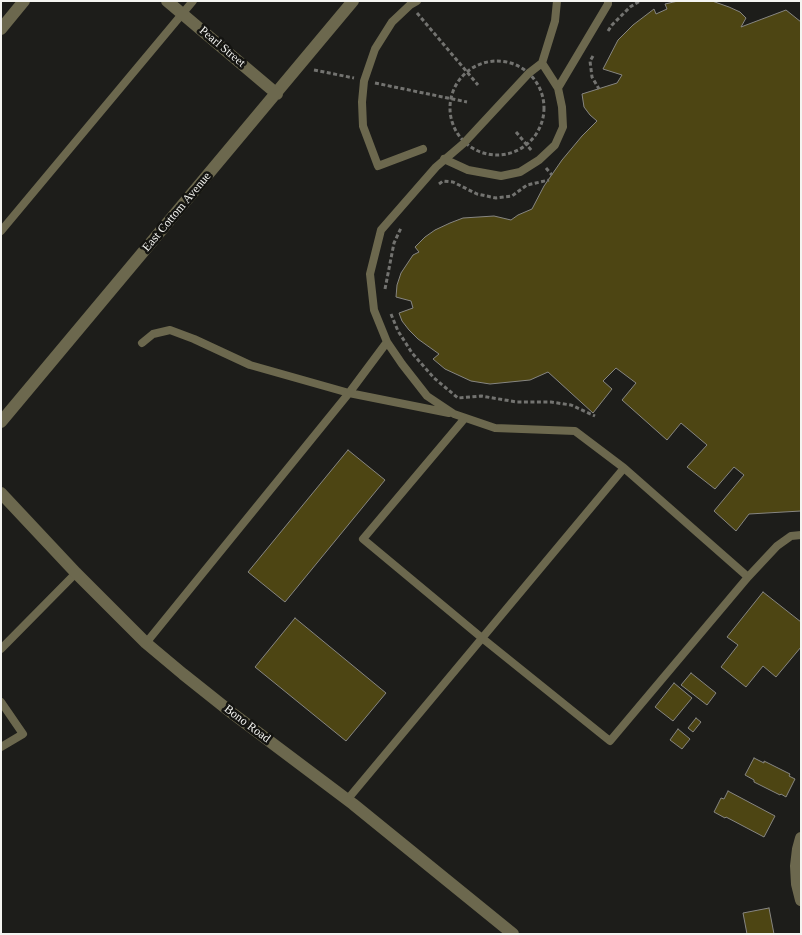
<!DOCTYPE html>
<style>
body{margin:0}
#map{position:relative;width:802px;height:935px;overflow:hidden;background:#1d1d1a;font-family:"Times New Roman",serif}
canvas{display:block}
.frame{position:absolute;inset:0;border:2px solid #f4f4f1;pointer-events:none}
</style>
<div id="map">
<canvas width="802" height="935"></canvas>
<div class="frame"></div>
</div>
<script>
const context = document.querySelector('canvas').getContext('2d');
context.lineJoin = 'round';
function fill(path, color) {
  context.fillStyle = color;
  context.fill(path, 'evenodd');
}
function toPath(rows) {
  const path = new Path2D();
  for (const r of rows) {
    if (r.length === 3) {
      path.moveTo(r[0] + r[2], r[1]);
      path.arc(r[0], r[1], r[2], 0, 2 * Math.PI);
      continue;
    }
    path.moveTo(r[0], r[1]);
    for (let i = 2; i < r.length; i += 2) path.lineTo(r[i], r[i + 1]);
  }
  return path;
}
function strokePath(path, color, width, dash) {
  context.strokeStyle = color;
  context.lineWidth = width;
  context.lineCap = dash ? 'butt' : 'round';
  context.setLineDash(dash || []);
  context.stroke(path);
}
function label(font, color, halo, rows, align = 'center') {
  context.font = font + ' "Times New Roman",serif';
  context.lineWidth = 5;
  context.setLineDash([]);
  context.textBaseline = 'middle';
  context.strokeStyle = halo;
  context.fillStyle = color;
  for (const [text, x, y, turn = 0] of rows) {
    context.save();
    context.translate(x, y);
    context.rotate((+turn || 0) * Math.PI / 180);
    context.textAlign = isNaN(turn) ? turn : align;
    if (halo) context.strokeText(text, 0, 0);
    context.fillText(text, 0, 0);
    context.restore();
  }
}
const building = toPath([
 [678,1,712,1,729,7,740,12,746,18,741,27,786,10,801,22,801,511,749,514,736,531,714,511,744,475,734,467,715,489,687,467,707,445,681,423,667,440,622,400,636,383,616,368,603,381,612,389,593,413,548,372,530,380,490,384,471,381,445,369,433,359,439,354,418,339,409,330,402,321,399,313,413,308,411,301,396,297,397,285,401,273,413,255,419,252,415,247,425,237,435,230,450,223,463,218,494,216,511,220,518,215,532,209,544,186,562,160,582,136,597,121,590,115,584,107,582,94,617,83,622,75,603,69,618,40,633,25,654,9,656,14,667,9,665,4,678,1],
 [348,450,385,480,285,602,248,572,348,450],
 [763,592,801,622,801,647,776,677,763,666,746,687,721,667,738,645,727,637,763,592],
 [295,618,386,693,346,741,255,667,295,618],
 [691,673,716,693,707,705,681,685,691,673],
 [674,683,692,698,673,721,655,707,674,683],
 [696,718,701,722,693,732,688,728,696,718],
 [678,729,690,739,682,749,670,740,678,729],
 [754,758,764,763,764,761,790,774,789,776,795,779,786,797,781,794,780,795,754,782,754,780,745,775,754,758],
 [728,791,775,816,764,837,726,817,725,818,714,812,721,798,724,799,728,791],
 [769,908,774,934,747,934,743,913,769,908]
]);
fill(building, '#4d4513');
strokePath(building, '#878682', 1);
strokePath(toPath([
 [417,13,478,85],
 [608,31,612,25,630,7,640,1],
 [593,56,590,61,592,77,599,89],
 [497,108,47],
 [314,70,354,78],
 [375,83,467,102],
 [516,132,532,151],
 [546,168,552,175],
 [439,184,443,181,453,182,477,194,496,198,512,196,527,185,549,180],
 [385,289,394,243,401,228],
 [391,314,398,331,412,353,434,378,458,398,481,396,517,402,551,402,571,405,595,416]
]), '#737370', 3, [4, 2.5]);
strokePath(toPath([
 [417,1,410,5,392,22,375,49,364,81,362,102,363,126,378,166,423,149],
 [558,88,608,4,608,1],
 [444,159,468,170,501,176,520,172,539,160,555,145,563,127,562,107,558,88,542,63],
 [1,231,193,1],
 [142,343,153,334,170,330,194,339,250,365,349,393,449,413],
 [465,418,363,539,482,638,610,741,748,577],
 [624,468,748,577,777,546,791,536,801,535],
 [146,643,349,393,387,342,374,310,370,274,381,230,436,167,464,143,529,73,542,63,555,21,557,1],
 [1,649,76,573],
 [1,702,23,734,1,747],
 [347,800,624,468,575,431,495,428,454,414,427,396,402,364,387,342]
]), '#6c684e', 8);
strokePath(toPath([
 [167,1,277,94],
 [1,29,24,1],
 [1,422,353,1],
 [1,493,76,573,146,643,183,674,232,713,353,804,513,934],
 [801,838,798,849,796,866,797,884,801,900]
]), '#6c684e', 12);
label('12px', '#f4f4f1', '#141411', [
 ["Pearl Street",222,47,40],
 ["East Cottom Avenue",177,212,-50],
 ["Bono Road",247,724,37]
]);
</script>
